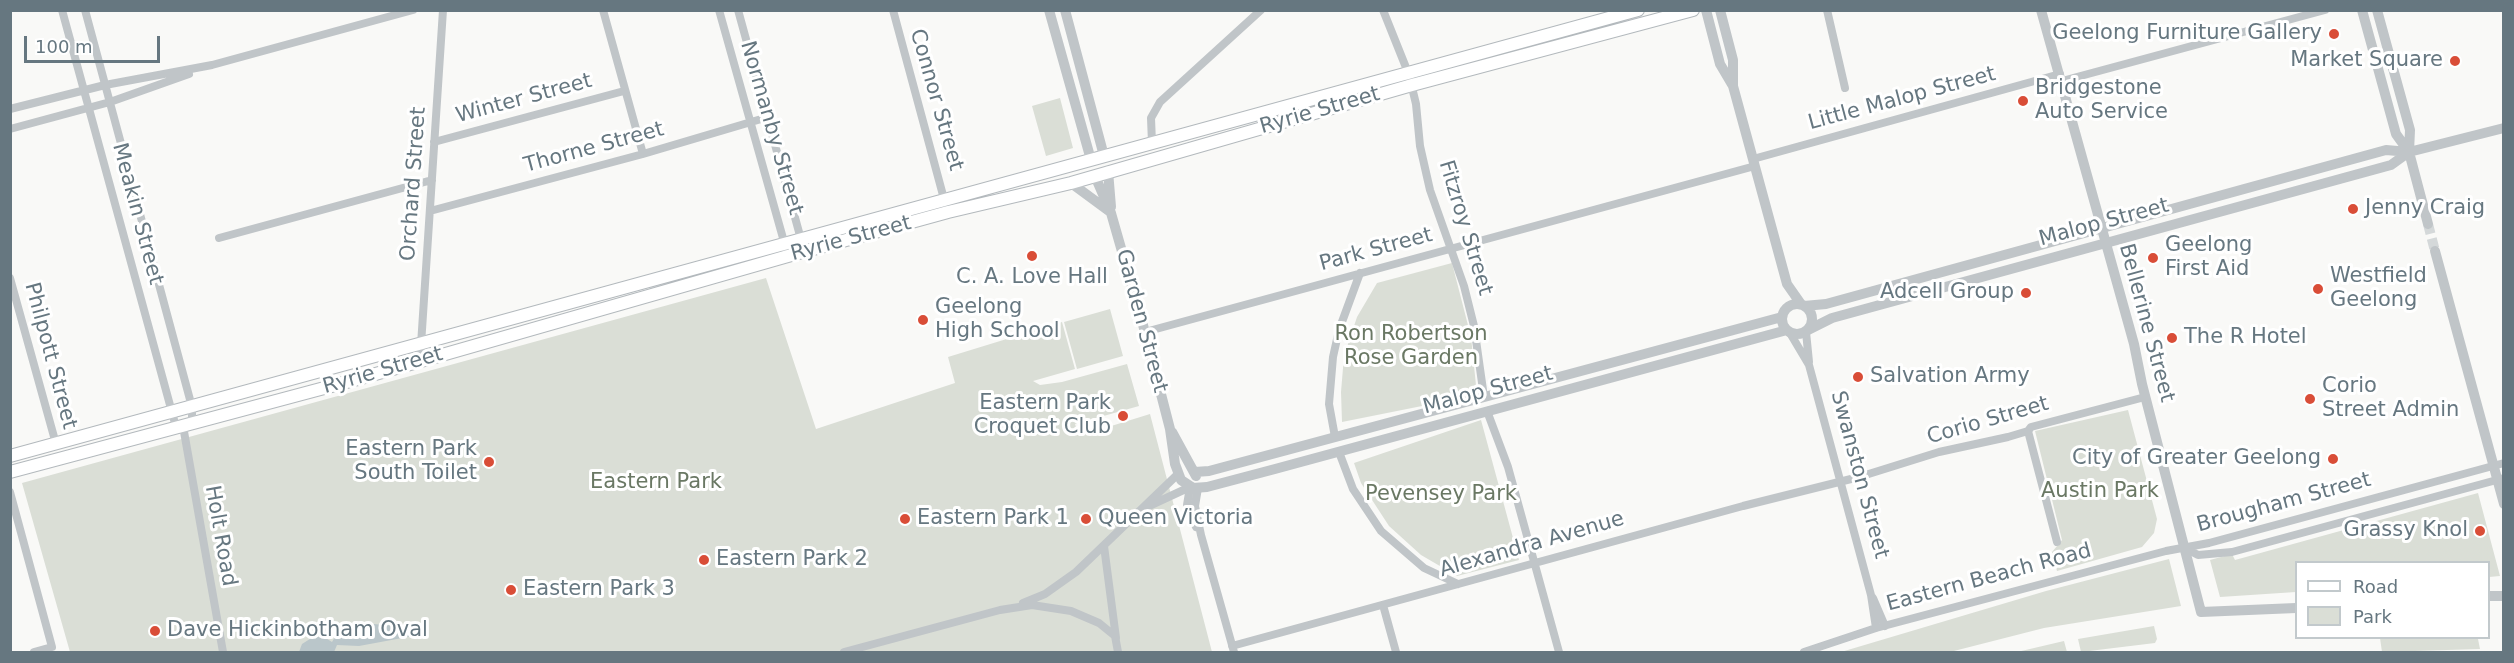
<!DOCTYPE html>
<style>
body{margin:0}
#map{position:relative;width:2514px;height:663px;overflow:hidden;background:#f9f9f7;font-family:"DejaVu Sans",sans-serif}
canvas{display:block}
.frame{position:absolute;inset:0;border:12px solid #667780;pointer-events:none}
.legend{position:absolute;left:2295px;top:561px;width:195px;height:78px;box-sizing:border-box;background:#fff;border:2px solid #c2c9cc;margin:0;padding:8px 10px;list-style:none;font-size:18px;color:#667780}
.legend li{display:flex;align-items:center;gap:12px;height:30px}
.legend b{width:30px;border:2px solid #c2c9cc}
.scale{position:absolute;left:24px;top:36px;width:136px;height:27px;box-sizing:border-box;border:3px solid #667780;border-top:0;padding-left:8px;font-size:18px;line-height:21px;white-space:nowrap;color:#667780;-webkit-text-stroke:4px #fff;paint-order:stroke}
</style>
<div id="map">
<canvas width="2514" height="663"></canvas>
<div class="frame"></div>
<ul class="legend">
<li><b style="height:8px;background:#fff"></b>Road</li>
<li><b style="height:16px;background:#daded6"></b>Park</li>
</ul>
<div class="scale">100 m</div>
</div>
<script>
const context = document.querySelector('canvas').getContext('2d');
context.lineJoin = 'round';
function fill(path, color) {
  context.fillStyle = color;
  context.fill(path, 'evenodd');
}
function toPath(rows) {
  const path = new Path2D();
  for (const r of rows) {
    if (r.length === 3) {
      path.moveTo(r[0] + r[2], r[1]);
      path.arc(r[0], r[1], r[2], 0, 2 * Math.PI);
      continue;
    }
    path.moveTo(r[0], r[1]);
    for (let i = 2; i < r.length; i += 2) path.lineTo(r[i], r[i + 1]);
  }
  return path;
}
function strokePath(path, color, width, dash) {
  context.strokeStyle = color;
  context.lineWidth = width;
  context.lineCap = dash ? 'butt' : 'round';
  context.setLineDash(dash || []);
  context.stroke(path);
}
function label(font, color, halo, rows, align = 'center') {
  context.font = font + ' "DejaVu Sans",sans-serif';
  context.lineWidth = 6;
  context.setLineDash([]);
  context.textBaseline = 'middle';
  context.strokeStyle = halo;
  context.fillStyle = color;
  for (const [text, x, y, turn = 0] of rows) {
    context.save();
    context.translate(x, y);
    context.rotate((+turn || 0) * Math.PI / 180);
    context.textAlign = isNaN(turn) ? turn : align;
    if (halo) context.strokeText(text, 0, 0);
    context.fillText(text, 0, 0);
    context.restore();
  }
}
fill(toPath([
 [1060,98,1073,148,1046,156,1032,106],
 [1452,263,1471,337,1477,395,1342,422,1341,392,1344,356,1357,317,1377,283],
 [766,278,816,429,955,383,948,357,1062,322,1075,369,1033,381,1040,385,1062,382,1127,364,1139,406,1075,424,1079,436,1150,414,1212,652,70,652,22,483],
 [1110,309,1123,356,1077,369,1064,322],
 [2128,410,2157,519,2154,533,2142,547,2057,571,2052,552,2062,540,2035,431],
 [1481,420,1519,560,1457,576,1421,555,1389,526,1361,483,1354,463],
 [2478,493,2500,576,2489,577,2488,562,2296,562,2296,592,2220,597,2210,560,2232,554,2235,560],
 [2169,559,2181,606,2044,628,1950,652,1841,652,2046,591],
 [2154,626,2157,639,2155,643,2081,652,2078,639],
 [2380,638,2478,639,2480,649,2382,652],
 [2064,641,2067,652,2017,652]
]), '#daded6');
fill(toPath([
 [373,624,412,627,415,631,413,636,359,646,337,645,334,652,299,652,302,644,313,637,324,637,332,642,338,632,355,629,358,632]
]), '#bac6ca');
strokePath(toPath([
 [2428,224,2435,251]
]), '#d4d8d9', 10, [10, 5]);
const secondary = toPath([
 [10,456,1638,10],
 [10,472,358,379,788,256,948,212,1071,183,1412,85,1693,10]
]);
strokePath(secondary, '#b3b9bd', 14);
strokePath(toPath([
 [62,10,176,427],
 [85,10,192,407,192,424],
 [603,10,643,154],
 [719,10,788,256],
 [738,10,802,243],
 [893,10,944,199],
 [1383,10,1409,75,1416,104,1420,146,1430,190,1464,286,1474,326,1484,397],
 [1827,10,1845,88],
 [2062,81,2325,10],
 [10,109,105,85,212,65,413,10],
 [10,129,110,102,189,74],
 [434,142,624,91],
 [1152,143,1151,118,1160,102,1261,10],
 [1753,159,2060,74],
 [430,211,643,154,768,117],
 [219,238,432,180],
 [10,278,56,444],
 [1145,332,1755,166],
 [1806,332,1809,362],
 [1790,333,1809,365,1871,595,1876,628],
 [420,360,443,10],
 [1487,411,1508,467,1559,652],
 [183,426,223,652],
 [2028,431,2057,542],
 [1335,437,1329,404,1333,357,1339,330,1360,273],
 [1339,452,1353,489,1381,531,1424,568,1458,584],
 [1190,487,1187,505,1196,527],
 [1198,488,1195,506,1201,535,1234,652],
 [10,492,52,647,34,652],
 [1149,506,1190,487],
 [1104,546,1116,638],
 [2185,548,2198,555,2232,552,2504,478],
 [1873,598,1885,626],
 [1023,603,1045,594,1076,572,1178,474],
 [1383,605,1396,652],
 [1232,646,1743,506,1859,477,1939,452,2008,437,2028,431,2031,427,2145,397],
 [844,652,1000,610,1032,605,1071,611,1099,623,1115,636,1118,652],
 [1804,652,1876,628,2166,551,2209,543,2504,463]
]), '#c0c5c8', 8);
strokePath(toPath([
 [1049,10,1091,160],
 [1065,10,1104,156],
 [1706,10,1720,64,1733,86],
 [1720,10,1733,60,1733,86,1787,284,1801,304],
 [2041,10,2134,344,2142,384,2201,612,2296,608],
 [2362,10,2396,134,2409,152],
 [2377,10,2410,130,2409,152,2428,224],
 [1108,171,1111,207],
 [1095,176,1111,213,1145,332,1170,429,1175,464,1181,480,1193,488,1207,487,1275,469,1787,330],
 [1071,183,1109,211],
 [2435,251,2504,504],
 [1797,319,15],
 [1804,306,1826,304,2386,150,2409,152,2504,128],
 [1808,330,1832,318,2391,165,2409,152],
 [1172,432,1196,476],
 [1195,472,1209,471,1782,317],
 [2488,596,2504,596]
]), '#c0c5c8', 10);
strokePath(secondary, '#fff', 12);
for (const [x, y, r, color] of [
 [2334,34,6,"#d94d37"],
 [2455,61,6,"#d94d37"],
 [2023,101,6,"#d94d37"],
 [2353,209,6,"#d94d37"],
 [1032,256,6,"#d94d37"],
 [2153,258,6,"#d94d37"],
 [2318,289,6,"#d94d37"],
 [2026,293,6,"#d94d37"],
 [923,320,6,"#d94d37"],
 [2172,338,6,"#d94d37"],
 [1858,377,6,"#d94d37"],
 [2310,399,6,"#d94d37"],
 [1123,416,6,"#d94d37"],
 [2333,459,6,"#d94d37"],
 [489,462,6,"#d94d37"],
 [905,519,6,"#d94d37"],
 [1086,519,6,"#d94d37"],
 [2480,531,6,"#d94d37"],
 [704,560,6,"#d94d37"],
 [511,590,6,"#d94d37"],
 [155,631,6,"#d94d37"]
]) {
  const dot = new Path2D();
  dot.arc(x, y, r, 0, 2 * Math.PI);
  context.fillStyle = color;
  context.fill(dot);
  strokePath(dot, '#fff', 2);
}
label('21px', '#667780', '#fff', [
 ["Geelong Furniture Gallery",2322,34,"right"],
 ["Market Square",2443,61,"right"],
 ["Bridgestone",2035,89],
 ["Auto Service",2035,113],
 ["Jenny Craig",2365,209],
 ["Geelong",2165,246],
 ["First Aid",2165,270],
 ["Westfield",2330,277],
 ["Geelong",2330,301],
 ["C. A. Love Hall",1032,278,"center"],
 ["Adcell Group",2014,293,"right"],
 ["Geelong",935,308],
 ["High School",935,332],
 ["The R Hotel",2184,338],
 ["Salvation Army",1870,377],
 ["Corio",2322,387],
 ["Street Admin",2322,411],
 ["Eastern Park",1111,404,"right"],
 ["Croquet Club",1111,428,"right"],
 ["Eastern Park",477,450,"right"],
 ["South Toilet",477,474,"right"],
 ["City of Greater Geelong",2321,459,"right"],
 ["Eastern Park 1",917,519],
 ["Queen Victoria",1098,519],
 ["Grassy Knol",2468,531,"right"],
 ["Eastern Park 2",716,560],
 ["Eastern Park 3",523,590],
 ["Dave Hickinbotham Oval",167,631]
], 'left');
label('21px', '#667780', '#fff', [
 ["Winter Street",524,99,-15],
 ["Little Malop Street",1902,99,-15],
 ["Connor Street",936,100,74],
 ["Ryrie Street",1320,111,-16],
 ["Normanby Street",771,128,74],
 ["Thorne Street",594,148,-15],
 ["Orchard Street",414,184,-86],
 ["Meakin Street",137,214,75],
 ["Malop Street",2104,223,-15],
 ["Fitzroy Street",1465,228,73],
 ["Ryrie Street",851,239,-15],
 ["Park Street",1376,250,-15],
 ["Garden Street",1141,321,75],
 ["Bellerine Street",2146,323,75],
 ["Philpott Street",50,356,75],
 ["Ryrie Street",383,371,-16],
 ["Malop Street",1488,391,-15],
 ["Corio Street",1988,421,-16],
 ["Swanston Street",1859,475,75],
 ["Brougham Street",2284,503,-15],
 ["Holt Road",220,536,80],
 ["Alexandra Avenue",1532,545,-16],
 ["Eastern Beach Road",1989,578,-15]
]);
label('21px', '#6a7864', '#fff', [
 ["Ron Robertson",1411,335],
 ["Rose Garden",1411,359],
 ["Eastern Park",656,483],
 ["Austin Park",2100,492],
 ["Pevensey Park",1441,495]
]);
</script>
